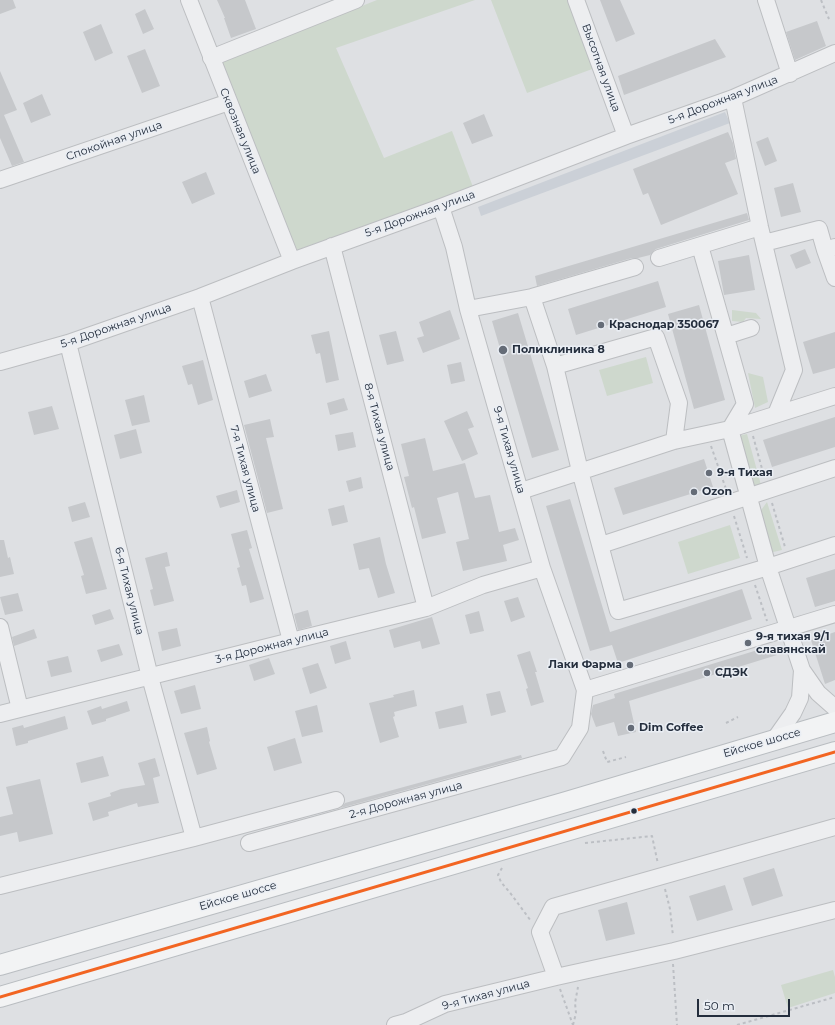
<!DOCTYPE html>
<meta charset="utf-8">
<style>
body{margin:0}
#map{position:relative;width:835px;height:1025px;overflow:hidden;background:#dee0e3;font-family:Montserrat,sans-serif}
canvas{display:block}
.scale{position:absolute;left:697px;top:999px;width:93px;height:18px;box-sizing:border-box;border:2px solid #242e3d;border-top:0;padding-left:5px;font-size:12px;line-height:14px;white-space:nowrap;color:#242e3d;-webkit-text-stroke:3px #eaeef4;paint-order:stroke}
</style>
<div id="map">
<canvas width="835" height="1025"></canvas>
<div class="scale">50 m</div>
</div>
<script>
const context = document.querySelector('canvas').getContext('2d');
context.lineJoin = 'round';
function fill(path, color) {
  context.fillStyle = color;
  context.fill(path, 'evenodd');
}
function toPath(rows) {
  const path = new Path2D();
  for (const r of rows) {
    path.moveTo(r[0], r[1]);
    for (let i = 2; i < r.length; i += 2) path.lineTo(r[i], r[i + 1]);
  }
  return path;
}
function strokePath(path, color, width, dash) {
  context.strokeStyle = color;
  context.lineWidth = width;
  context.lineCap = dash ? 'butt' : 'round';
  context.setLineDash(dash || []);
  context.stroke(path);
}
function label(font, color, halo, rows, align = 'center') {
  context.font = font + ' Montserrat,sans-serif';
  context.lineWidth = 3;
  context.setLineDash([]);
  context.textBaseline = 'middle';
  context.strokeStyle = halo;
  context.fillStyle = color;
  for (const [text, x, y, turn = 0] of rows) {
    context.save();
    context.translate(x, y);
    context.rotate((+turn || 0) * Math.PI / 180);
    context.textAlign = isNaN(turn) ? turn : align;
    if (halo) context.strokeText(text, 0, 0);
    context.fillText(text, 0, 0);
    context.restore();
  }
}
fill(toPath([
 [725,112,730,123,481,216,478,207]
]), '#cbd0d7');
fill(toPath([
 [377,0,475,0,336,48,384,158,452,131,473,187,297,250,218,63],
 [491,0,568,0,595,68,527,93],
 [732,310,756,313,761,319,746,318,743,322,732,321],
 [646,357,653,383,607,396,599,370],
 [748,373,763,377,768,402,755,408],
 [747,434,761,485,752,488,738,436],
 [767,502,782,550,769,553,759,513],
 [730,525,740,558,688,574,678,542],
 [833,970,835,977,835,993,788,1008,781,985]
]), '#ced8cd');
fill(toPath([
 [0,0,13,0,16,8,0,14],
 [217,0,245,0,256,29,231,38,224,18,225,18],
 [600,0,620,0,635,34,616,42],
 [145,9,154,29,143,34,135,14],
 [817,21,826,46,795,60,786,32],
 [101,24,113,53,95,61,83,32],
 [715,39,726,57,624,95,618,76],
 [145,49,160,86,142,93,127,56],
 [0,71,17,110,4,115,24,162,12,166,0,138],
 [42,94,51,115,31,123,23,103],
 [484,114,493,136,472,144,463,123],
 [728,132,733,143,736,159,725,163,738,194,661,225,648,193,643,195,633,169],
 [768,137,777,161,765,166,756,142],
 [206,172,215,194,192,204,182,182],
 [793,183,801,212,781,217,774,188],
 [747,213,749,220,656,249,650,255,638,258,632,258,537,286,535,276],
 [805,249,811,263,796,269,790,255],
 [749,255,755,290,724,295,718,261],
 [658,281,666,307,576,335,568,309],
 [699,305,725,400,694,409,668,314],
 [450,310,460,339,423,353,417,338,424,336,419,322],
 [518,313,559,450,532,458,492,321],
 [329,331,339,380,326,383,320,353,316,354,311,335],
 [396,331,404,361,387,365,379,335],
 [835,332,835,368,813,374,803,342],
 [203,360,213,400,198,405,192,384,188,385,182,366],
 [461,362,465,381,451,384,447,365],
 [266,374,272,391,249,398,244,381],
 [144,395,150,422,132,426,125,400],
 [344,398,348,410,330,415,327,403],
 [52,406,59,429,34,435,28,412],
 [467,411,474,427,468,429,478,454,462,461,444,421],
 [835,417,835,447,772,467,763,440],
 [270,419,274,437,266,438,283,509,267,513,244,425],
 [136,429,142,453,120,459,114,435],
 [353,432,356,447,338,451,335,435],
 [425,438,433,471,465,463,475,498,490,495,499,532,515,528,519,540,503,545,507,561,463,571,456,542,469,539,458,492,437,498,446,533,422,539,414,507,412,508,404,477,409,476,401,444],
 [704,459,713,487,623,515,614,488],
 [361,477,363,488,349,492,346,481],
 [237,490,240,502,220,508,216,496],
 [570,499,610,632,742,589,752,619,618,663,612,645,590,651,546,506],
 [85,502,90,517,72,522,68,507],
 [344,505,348,522,332,526,328,509],
 [247,530,252,548,249,549,264,599,250,603,246,585,242,586,237,568,240,567,231,534],
 [92,537,107,589,86,594,81,576,84,575,74,542],
 [380,537,386,564,395,593,378,598,369,568,359,570,353,544],
 [0,540,4,540,8,558,10,557,14,574,0,577],
 [167,552,170,566,165,567,174,601,154,606,150,590,153,589,145,558],
 [835,569,835,601,815,607,806,578],
 [18,593,23,611,5,615,0,597],
 [518,597,525,617,511,622,504,601],
 [110,609,114,619,95,625,92,615],
 [308,610,312,626,298,630,294,614],
 [479,611,484,631,470,634,465,615],
 [432,617,440,644,422,649,420,641,394,648,389,630],
 [177,628,181,646,162,651,158,632],
 [34,629,37,638,14,646,12,637],
 [835,632,835,680,825,684,811,640],
 [346,641,351,659,335,664,330,646],
 [119,644,123,655,101,662,97,650],
 [774,645,777,655,629,701,636,732,618,736,614,722,596,727,591,714,593,705,615,698,614,694],
 [530,651,537,672,535,672,544,702,531,706,526,689,528,688,517,655],
 [68,656,72,672,51,677,47,661],
 [269,658,275,674,254,681,249,665],
 [318,663,327,688,310,694,302,668],
 [195,685,201,709,181,714,174,691],
 [414,690,417,706,394,712,395,716,393,717,399,737,380,743,369,703,394,697,393,695],
 [500,691,506,712,491,716,486,694],
 [127,701,130,711,106,719,106,721,92,725,87,711,101,706,102,709],
 [317,705,323,732,302,737,295,711],
 [463,705,467,723,439,729,435,712],
 [65,716,68,729,28,741,28,743,16,746,12,728,23,725,24,728],
 [207,727,210,741,209,742,217,769,197,775,184,733],
 [295,738,302,763,274,771,267,747],
 [521,755,522,758,341,808,345,803],
 [103,756,109,776,81,783,76,763],
 [155,758,160,776,153,778,159,803,138,807,137,803,108,812,109,816,93,821,88,803,111,796,110,793,121,789,145,785,138,763],
 [40,779,53,834,19,842,17,832,0,836,0,817,13,814,6,787],
 [774,868,783,896,752,906,743,878],
 [725,885,733,910,697,921,689,896],
 [627,902,635,934,606,941,598,910]
]), '#c6c8cb');
const minor = toPath([
 [189,0,292,261],
 [576,0,626,136],
 [766,0,790,74],
 [211,58,356,0],
 [733,98,760,227,794,370,776,414],
 [0,180,229,102],
 [764,243,819,229,825,250,835,247],
 [332,246,426,608],
 [700,246,745,404,730,429,768,567,802,670,818,693,835,708],
 [825,250,835,278],
 [659,258,760,227],
 [200,297,291,641],
 [532,297,555,366,580,471,618,611,768,567,835,545],
 [468,309,532,297,635,267],
 [726,336,751,328],
 [68,343,150,677,194,838],
 [0,362,68,343,200,297,292,261,441,207,626,136,733,98,835,53],
 [555,366,656,337,679,403,674,441],
 [521,491,674,441,730,429,835,396],
 [601,545,835,468],
 [0,627,20,709],
 [585,690,835,614],
 [0,714,291,641,426,608,483,585,542,568],
 [774,740,793,713,800,698,802,670],
 [249,843,562,757,580,728,585,690,542,568,468,309,454,247,441,207],
 [0,886,194,838,336,800],
 [556,977,540,932,553,907,835,827],
 [395,1025,406,1022,445,1004,556,977,674,951,835,910]
]);
const major = toPath([
 [0,965,566,802,835,722],
 [0,997,835,752]
]);
strokePath(minor, '#bcbec1', 18);
strokePath(major, '#b9bdc1', 22);
strokePath(toPath([
 [821,0,829,19],
 [753,436,764,476],
 [711,446,726,489],
 [772,503,785,547],
 [734,516,747,558],
 [755,585,767,621],
 [726,723,738,717],
 [603,751,607,762,626,757],
 [585,843,652,836,658,864],
 [502,868,498,875,501,882,511,894,531,921],
 [665,889,670,909,673,936],
 [673,964,677,1025],
 [560,989,573,1025],
 [573,1025,576,1013,575,1003,578,987],
 [737,1025,835,997]
]), '#bcbfc4', 2, [3, 3]);
strokePath(minor, '#edeef0', 16);
strokePath(major, '#f2f3f4', 20);
strokePath(toPath([
 [0,997,835,752]
]), '#f26522', 3);
for (const [x, y, r, color] of [
 [601,325,4,"#656c77"],
 [503,350,5,"#656c77"],
 [709,473,4,"#656c77"],
 [694,492,4,"#656c77"],
 [748,643,4,"#656c77"],
 [630,665,4,"#656c77"],
 [707,673,4,"#656c77"],
 [631,728,4,"#656c77"],
 [634,811,3.5,"#242e3d"]
]) {
  const dot = new Path2D();
  dot.arc(x, y, r, 0, 2 * Math.PI);
  context.fillStyle = color;
  context.fill(dot);
  strokePath(dot, '#eaeef4', 1.5);
}
label('11px', '#242e3d', '#eaeef4', [
 ["Высотная улица",601,68,70],
 ["5-я Дорожная улица",723,100,-21],
 ["Сквозная улица",240,131,68],
 ["Спокойная улица",114,141,-19],
 ["5-я Дорожная улица",420,214,-20],
 ["5-я Дорожная улица",116,326,-19],
 ["8-я Тихая улица",379,427,75],
 ["9-я Тихая улица",509,450,74],
 ["7-я Тихая улица",245,469,75],
 ["6-я Тихая улица",129,591,76],
 ["3-я Дорожная улица",272,646,-14],
 ["Ейское шоссе",762,743,-16],
 ["2-я Дорожная улица",406,800,-15],
 ["Ейское шоссе",238,896,-16],
 ["9-я Тихая улица",486,995,-15]
]);
label('bold 11px', '#242e3d', '#eaeef4', [
 ["Краснодар 350067",609,325],
 ["Поликлиника 8",512,350],
 ["9-я Тихая",717,473],
 ["Ozon",702,492],
 ["9-я тихая 9/1",756,637],
 ["славянскай",756,650],
 ["Лаки Фарма",622,665,"right"],
 ["СДЭК",715,673],
 ["Dim Coffee",639,728]
], 'left');
</script>
